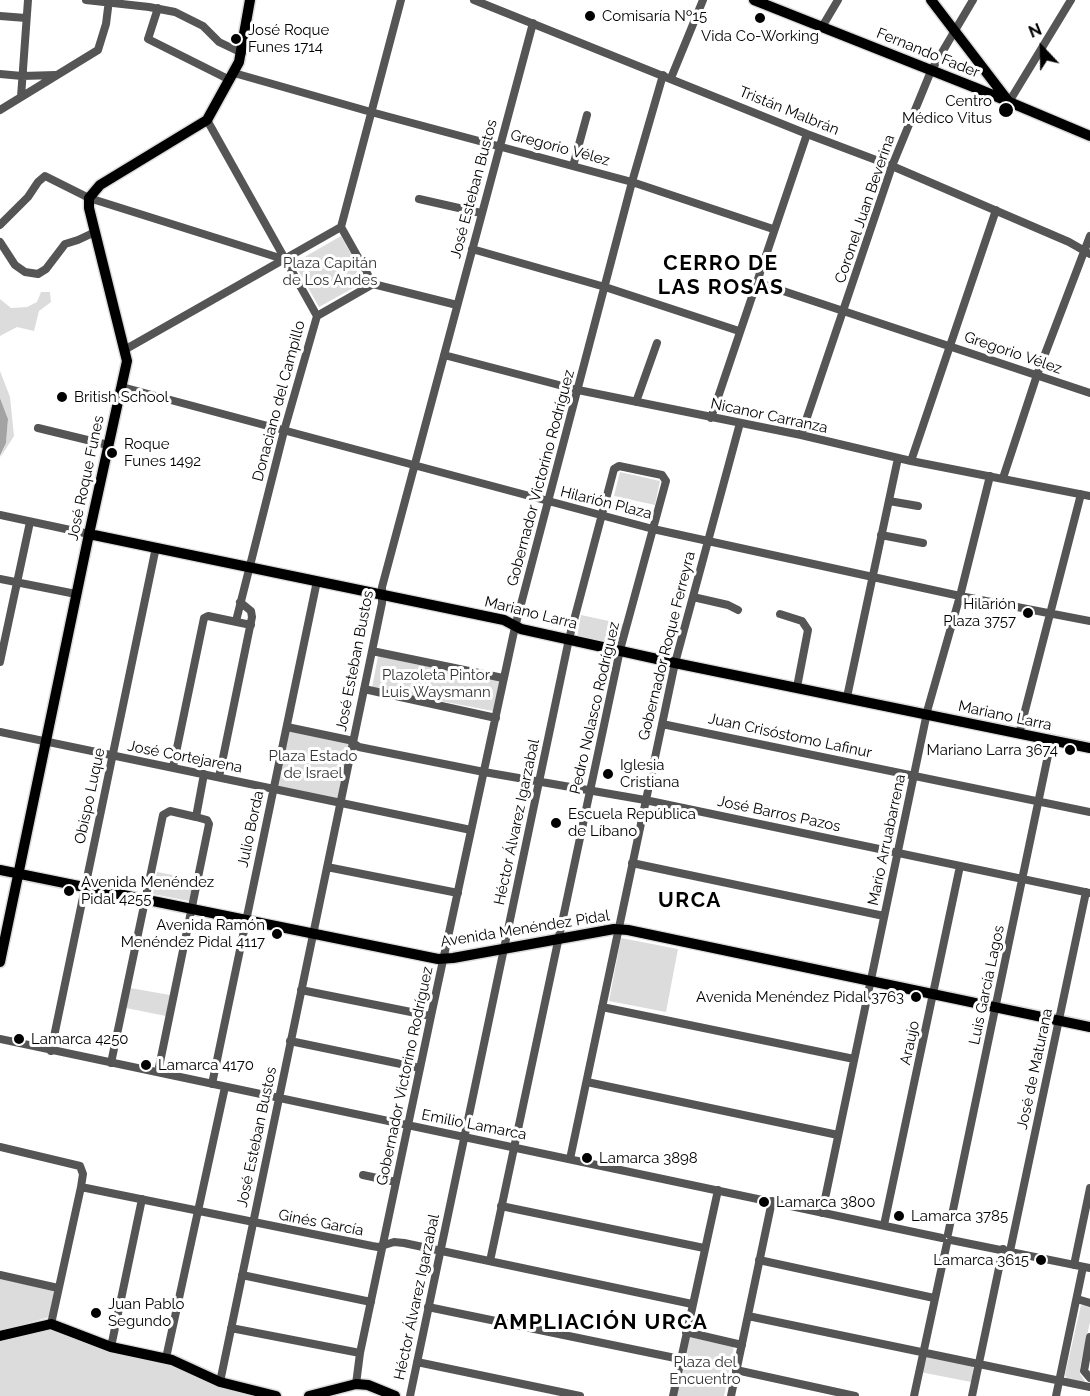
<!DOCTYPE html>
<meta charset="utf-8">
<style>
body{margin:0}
#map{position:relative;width:1090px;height:1396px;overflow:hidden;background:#fff;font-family:Raleway,sans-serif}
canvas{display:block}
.north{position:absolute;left:1012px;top:18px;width:60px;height:60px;-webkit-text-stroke:4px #fff;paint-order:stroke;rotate:338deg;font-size:16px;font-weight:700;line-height:24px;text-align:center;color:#000}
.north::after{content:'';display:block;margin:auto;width:21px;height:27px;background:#000;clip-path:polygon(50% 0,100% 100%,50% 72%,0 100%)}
</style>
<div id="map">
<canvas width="1090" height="1396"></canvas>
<div class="north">N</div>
</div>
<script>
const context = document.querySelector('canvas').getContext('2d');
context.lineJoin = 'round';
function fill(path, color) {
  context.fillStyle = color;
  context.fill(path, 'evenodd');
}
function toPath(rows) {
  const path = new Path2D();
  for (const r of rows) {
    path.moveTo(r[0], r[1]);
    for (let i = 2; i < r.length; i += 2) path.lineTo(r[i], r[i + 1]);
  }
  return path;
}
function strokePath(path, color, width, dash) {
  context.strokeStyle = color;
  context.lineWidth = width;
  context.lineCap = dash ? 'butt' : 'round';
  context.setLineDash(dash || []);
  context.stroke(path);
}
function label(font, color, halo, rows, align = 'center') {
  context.font = font + ' Raleway,sans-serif';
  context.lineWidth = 6;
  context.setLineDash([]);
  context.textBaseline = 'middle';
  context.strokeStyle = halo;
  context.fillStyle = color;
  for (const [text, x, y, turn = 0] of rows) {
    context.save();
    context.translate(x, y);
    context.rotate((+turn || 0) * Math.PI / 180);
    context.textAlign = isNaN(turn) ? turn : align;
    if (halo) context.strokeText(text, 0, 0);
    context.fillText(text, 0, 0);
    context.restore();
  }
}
fill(toPath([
 [341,236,366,281,319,307,294,263],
 [41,292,50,292,51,302,39,311,34,331,17,327,0,336,0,299,11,308,27,307,37,302],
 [0,371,10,397,14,436,0,458,6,443,8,419,0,398],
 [620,472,660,481,655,505,614,496],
 [581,615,623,624,619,646,577,637],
 [378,656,500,680,493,711,372,688],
 [287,727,353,743,340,802,274,788],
 [157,872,194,879,189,901,153,894],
 [621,938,678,949,666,1012,609,1001],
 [130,988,170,995,166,1016,126,1008],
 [0,1278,55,1291,49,1317,0,1331],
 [1081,1305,1090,1307,1090,1322,1080,1367,1080,1374,1085,1381,1083,1383,1067,1379,1065,1375],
 [46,1323,276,1396,0,1396,0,1336],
 [689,1337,734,1346,724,1396,676,1396],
 [924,1354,974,1364,971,1382,920,1372]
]), '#dcdcdc');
fill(toPath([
 [0,398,8,419,6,443,0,456]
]), '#a3a3a3');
const major = toPath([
 [754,0,976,88,1090,136],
 [931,0,1009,102],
 [89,534,504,620,521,629,675,663,1090,748],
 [0,870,438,959,453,958,614,929,628,930,1090,1027],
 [0,962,89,534,127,361,89,208,89,198,100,185,207,120,239,62,250,0],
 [0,1336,51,1324,111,1347,172,1360,220,1382,276,1396],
 [309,1396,356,1384,368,1385,395,1396]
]);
strokePath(major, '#dbdbdb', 13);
strokePath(toPath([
 [86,0,149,7,175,12,203,26,219,42,242,53],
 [474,0,807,134,892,166,1069,242,1090,254],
 [158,8,148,39,230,80],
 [0,16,26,18],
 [822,27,838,0],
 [234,73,371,112,632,182,773,229],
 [0,74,22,76,56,75],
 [671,78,703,0],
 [21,97,28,0],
 [1009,102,1071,0],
 [0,110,98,50,106,24,109,0],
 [207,120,317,316],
 [573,166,587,115],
 [419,199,481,213],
 [0,225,28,197,38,182,45,176,89,198,283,259],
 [0,242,15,265,25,272,38,274,46,269,65,244,78,240,95,232],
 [472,249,605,287,739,331],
 [756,282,1090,393],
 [373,284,457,305],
 [126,349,341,227],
 [444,355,578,390,801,435,911,461,1090,496],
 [122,387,653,529,960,596,1090,621],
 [636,402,657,343],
 [711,418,807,134],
 [38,428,108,445],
 [801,435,892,166,931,71,973,0],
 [911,461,996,210],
 [1003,478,1037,375,1090,236],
 [889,501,918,506],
 [0,515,89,534],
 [881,535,923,543],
 [0,579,76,594],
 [693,597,728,605,738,610],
 [780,614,802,621,808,630,797,687],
 [236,621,284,431,317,316,373,284,341,227,401,0],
 [372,651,503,678],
 [0,662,30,522],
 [364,689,496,718],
 [847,697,898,458],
 [662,724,1090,812],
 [287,727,349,740,359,747,484,772,645,800,1090,893],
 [0,732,471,830],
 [1019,734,1081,494],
 [173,767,204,618,208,616,251,625],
 [219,777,252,617,251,611,240,602],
 [632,863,884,916],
 [327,867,458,893],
 [301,990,431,1016],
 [602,1007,854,1059],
 [0,1039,942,1238],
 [290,1041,420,1068],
 [51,1051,156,547],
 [111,1063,163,815,170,811,196,817],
 [158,1072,209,824,207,820,196,817,204,774],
 [587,1082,838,1135],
 [212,1084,317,581],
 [0,1147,80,1166,83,1174,81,1187,372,1246,378,1247,394,1242,404,1243,692,1304],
 [570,1159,675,663,740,423],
 [363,1175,396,1182],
 [501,1206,704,1248],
 [822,1213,928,708,960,596,990,476],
 [884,1225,960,866],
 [948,1234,1051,741],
 [951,1240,1090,1268],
 [1010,1251,1086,892],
 [759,1260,934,1298],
 [1074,1265,1090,1188],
 [0,1275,58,1288],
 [242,1275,371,1302],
 [1077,1299,1090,1303],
 [428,1307,680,1359],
 [748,1316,1090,1387],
 [51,1324,81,1187],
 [231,1328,360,1353],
 [686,1332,742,1345],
 [1090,1337,1084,1371,1090,1378],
 [111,1347,142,1199],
 [166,1358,225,1087],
 [417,1362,580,1396],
 [736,1370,855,1396],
 [220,1382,382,603,382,587,533,23],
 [356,1384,360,1353,431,1016,515,627,632,182,663,75],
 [410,1396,569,639,614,469,619,466,662,475,666,481,620,650,490,1261],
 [673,1396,718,1190],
 [731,1396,772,1201],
 [914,1396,947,1243],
 [972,1396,1003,1249],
 [1056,1396,1083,1267]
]), '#555', 8);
strokePath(major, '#000', 10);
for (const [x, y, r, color] of [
 [590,16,6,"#000"],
 [760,18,6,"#000"],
 [236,39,6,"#000"],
 [1006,110,8,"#000"],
 [62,397,6,"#000"],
 [112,453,6,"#000"],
 [1028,613,6,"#000"],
 [1070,750,6,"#000"],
 [608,774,6,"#000"],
 [556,823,6,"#000"],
 [69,891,6,"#000"],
 [277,934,6,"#000"],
 [916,997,6,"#000"],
 [19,1039,6,"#000"],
 [146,1065,6,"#000"],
 [587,1158,6,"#000"],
 [764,1202,6,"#000"],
 [899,1216,6,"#000"],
 [1041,1260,6,"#000"],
 [96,1313,6,"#000"]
]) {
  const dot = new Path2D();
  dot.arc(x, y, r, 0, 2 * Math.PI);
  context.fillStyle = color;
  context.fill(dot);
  strokePath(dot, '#fff', 2);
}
label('15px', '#000', '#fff', [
 ["Comisaría Nº15",602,16],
 ["José Roque",248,30],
 ["Funes 1714",248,47],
 ["Vida Co-Working",760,36,"center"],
 ["Centro",992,101,"right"],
 ["Médico Vitus",992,118,"right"],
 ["British School",74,397],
 ["Roque",124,444],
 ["Funes 1492",124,461],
 ["Hilarión",1016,604,"right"],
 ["Plaza 3757",1016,621,"right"],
 ["Mariano Larra 3674",1058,750,"right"],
 ["Iglesia",620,765],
 ["Cristiana",620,782],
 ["Escuela República",568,814],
 ["de Líbano",568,831],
 ["Avenida Menéndez",81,882],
 ["Pidal 4255",81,899],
 ["Avenida Ramón",265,925,"right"],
 ["Menéndez Pidal 4117",265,942,"right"],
 ["Avenida Menéndez Pidal 3763",904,997,"right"],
 ["Lamarca 4250",31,1039],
 ["Lamarca 4170",158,1065],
 ["Lamarca 3898",599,1158],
 ["Lamarca 3800",776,1202],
 ["Lamarca 3785",911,1216],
 ["Lamarca 3615",1029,1260,"right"],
 ["Juan Pablo",108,1304],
 ["Segundo",108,1321]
], 'left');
label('15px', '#000', '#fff', [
 ["Fernando Fader",928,53,22],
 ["Tristán Malbrán",789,111,22],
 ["Gregorio Vélez",560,148,15],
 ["José Esteban Bustos",474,189,-75],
 ["Coronel Juan Beverina",865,209,-71],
 ["Gregorio Vélez",1013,353,19],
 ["Donaciano del Campillo",279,401,-75],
 ["Nicanor Carranza",769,416,12],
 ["José Roque Funes",86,478,-78],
 ["Gobernador Victorino Rodríguez",541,478,-75],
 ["Hilarión Plaza",606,503,14],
 ["Mariano Larra",531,613,14],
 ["Gobernador Roque Ferreyra",667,646,-76],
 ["José Esteban Bustos",355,661,-79],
 ["Pedro Nolasco Rodríguez",595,708,-77],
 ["Mariano Larra",1005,716,12],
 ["Juan Crisóstomo Lafinur",790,736,12],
 ["José Cortejarena",185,757,11],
 ["Obispo Luque",90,796,-78],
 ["José Barros Pazos",779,814,12],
 ["Héctor Álvarez Igarzabal",517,822,-78],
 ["Julio Borda",251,829,-78],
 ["Mario Arruabarrena",887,840,-78],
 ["Avenida Menéndez Pidal",525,929,-9],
 ["Luis García Lagos",987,985,-78],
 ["Araujo",910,1043,-78],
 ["José de Maturana",1035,1069,-78],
 ["Gobernador Victorino Rodríguez",405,1076,-78],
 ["Emilio Lamarca",474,1125,11],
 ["José Esteban Bustos",257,1137,-78],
 ["Ginés García",321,1223,11],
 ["Héctor Álvarez Igarzabal",417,1297,-78]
]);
label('15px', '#333', '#fff', [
 ["Plaza Capitán",330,263],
 ["de Los Andes",330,280],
 ["Plazoleta Pintor",436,675],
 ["Luis Waysmann",436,692],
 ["Plaza Estado",313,756],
 ["de Israel",313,773],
 ["Plaza del",705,1362],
 ["Encuentro",705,1379]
]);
context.letterSpacing = '1.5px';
label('bold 21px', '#000', '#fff', [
 ["CERRO DE",721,264],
 ["LAS ROSAS",721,288],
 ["URCA",690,901],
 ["AMPLIACIÓN URCA",601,1323]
]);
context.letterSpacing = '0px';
</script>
